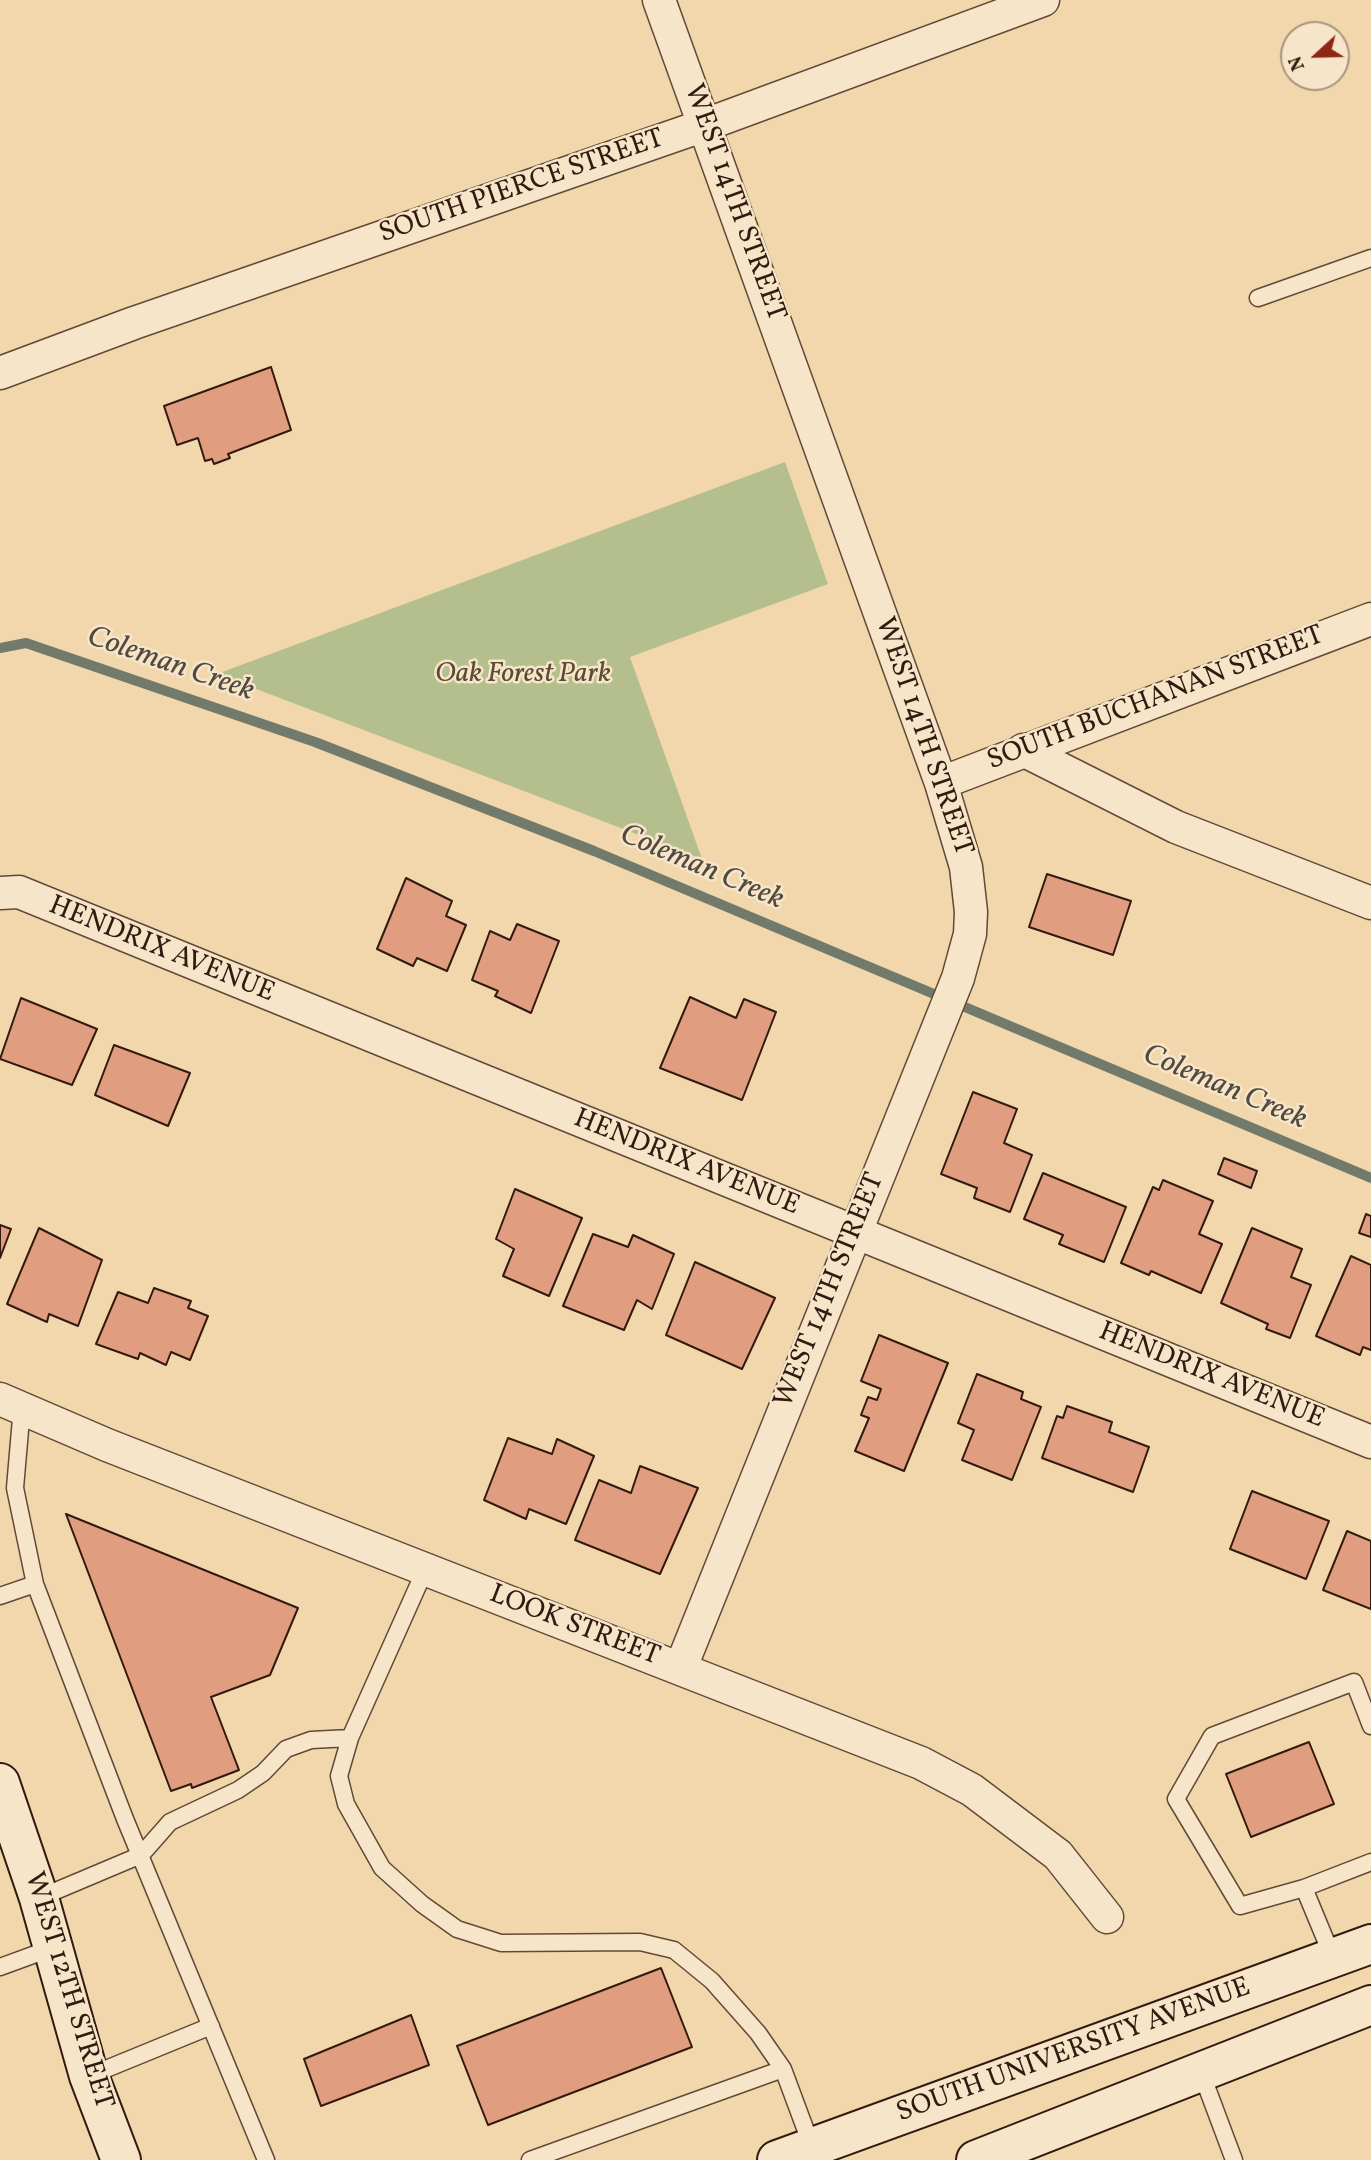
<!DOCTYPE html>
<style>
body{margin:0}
#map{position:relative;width:1371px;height:2160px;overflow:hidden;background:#f1d7ab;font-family:Vollkorn,serif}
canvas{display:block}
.north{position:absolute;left:1280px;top:21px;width:70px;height:70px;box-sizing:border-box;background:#f6e5c8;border:2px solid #a8947e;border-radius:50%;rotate:248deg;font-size:19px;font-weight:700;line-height:28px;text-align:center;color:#321a10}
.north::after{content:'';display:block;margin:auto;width:24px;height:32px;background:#8f2418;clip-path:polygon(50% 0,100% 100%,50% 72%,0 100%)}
</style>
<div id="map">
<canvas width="1371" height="2160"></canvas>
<div class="north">N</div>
</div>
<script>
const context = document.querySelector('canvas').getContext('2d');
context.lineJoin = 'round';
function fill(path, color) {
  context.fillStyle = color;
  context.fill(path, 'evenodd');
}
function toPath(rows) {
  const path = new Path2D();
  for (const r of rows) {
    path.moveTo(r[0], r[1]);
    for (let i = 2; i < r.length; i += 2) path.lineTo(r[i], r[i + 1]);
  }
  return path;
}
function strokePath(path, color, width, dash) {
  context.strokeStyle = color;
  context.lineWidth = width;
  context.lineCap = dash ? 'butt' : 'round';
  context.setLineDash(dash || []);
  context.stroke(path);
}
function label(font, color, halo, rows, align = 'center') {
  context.font = font + ' Vollkorn,serif';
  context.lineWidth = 5;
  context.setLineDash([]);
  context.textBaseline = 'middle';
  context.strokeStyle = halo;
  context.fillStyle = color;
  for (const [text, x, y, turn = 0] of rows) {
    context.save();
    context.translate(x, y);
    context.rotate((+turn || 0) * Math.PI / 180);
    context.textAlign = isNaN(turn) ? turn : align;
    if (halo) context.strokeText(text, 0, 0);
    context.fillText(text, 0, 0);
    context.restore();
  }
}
fill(toPath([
 [785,462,828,584,630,657,702,859,217,674]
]), '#b4bf8d');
strokePath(toPath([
 [0,648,26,643,315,742,594,851,1371,1178]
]), '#717a6b', 10);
const building = toPath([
 [271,367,291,430,228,454,230,458,214,464,212,459,205,461,198,438,177,445,164,406,271,367],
 [1047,874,1131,901,1113,955,1029,927,1047,874],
 [406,878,452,901,446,916,466,925,447,971,417,958,413,966,377,949,406,878],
 [517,924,559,941,531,1013,495,996,498,991,472,980,490,931,510,940,517,924],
 [690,997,736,1018,744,999,776,1012,742,1100,660,1068,690,997],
 [21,998,97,1029,72,1085,0,1059,21,998],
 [114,1045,190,1073,168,1126,95,1095,114,1045],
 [973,1092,1017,1109,1004,1143,1032,1155,1010,1212,974,1198,977,1188,941,1174,973,1092],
 [1224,1158,1257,1171,1251,1188,1218,1174,1224,1158],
 [1043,1173,1126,1207,1104,1262,1059,1244,1063,1235,1024,1219,1043,1173],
 [1163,1180,1213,1201,1199,1234,1222,1244,1201,1293,1151,1271,1149,1275,1121,1263,1153,1187,1159,1190,1163,1180],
 [515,1189,582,1218,549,1296,503,1276,514,1249,496,1239,515,1189],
 [1366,1214,1371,1216,1371,1237,1359,1233,1366,1214],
 [0,1225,11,1229,0,1258,0,1225],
 [39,1228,102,1260,78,1326,49,1314,47,1322,7,1304,39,1228],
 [1252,1228,1302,1249,1291,1277,1311,1285,1290,1338,1266,1329,1268,1324,1221,1303,1252,1228],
 [593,1234,628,1247,633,1235,674,1254,652,1309,637,1300,624,1330,563,1306,593,1234],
 [1351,1256,1371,1265,1371,1350,1363,1347,1360,1355,1316,1336,1351,1256],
 [695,1262,775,1298,742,1369,666,1335,695,1262],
 [154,1288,191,1301,188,1308,208,1316,190,1360,171,1352,166,1365,140,1353,138,1359,96,1344,118,1292,148,1303,154,1288],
 [879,1335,948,1363,904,1471,855,1451,869,1418,861,1415,868,1397,877,1400,881,1389,861,1381,879,1335],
 [977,1374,1023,1392,1021,1399,1041,1407,1012,1480,962,1460,974,1430,958,1423,977,1374],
 [1067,1406,1112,1422,1109,1432,1149,1447,1133,1492,1042,1458,1057,1416,1063,1418,1067,1406],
 [508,1438,552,1454,557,1439,594,1456,566,1524,529,1509,526,1519,484,1500,508,1438],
 [640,1466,698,1488,660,1574,575,1540,599,1480,631,1493,640,1466],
 [1252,1491,1329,1521,1306,1579,1230,1549,1252,1491],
 [66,1514,298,1608,270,1675,211,1697,239,1770,192,1788,191,1784,171,1791,66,1514],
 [1347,1531,1371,1541,1371,1609,1323,1590,1347,1531],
 [1309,1742,1334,1804,1251,1837,1226,1774,1309,1742],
 [661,1968,692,2047,488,2125,457,2046,661,1968],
 [411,2015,429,2065,321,2106,304,2059,411,2015]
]);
fill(building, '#e19d80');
strokePath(building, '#321a10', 2);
const lane = toPath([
 [1258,298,1371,258],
 [22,1407,15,1488,35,1584,125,1819,266,2160],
 [425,1570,350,1738,339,1776,346,1804,382,1868,422,1904,457,1929,501,1943,640,1942,674,1950,712,1981,758,2033,783,2069],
 [0,1596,35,1584],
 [1371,1726,1354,1682,1212,1736,1176,1799,1240,1906,1304,1888,1371,1862],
 [1304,1888,1333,1958],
 [39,1898,141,1855,170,1822,238,1790,263,1773,286,1749,311,1740,350,1738],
 [0,1967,52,1948],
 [1201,2072,1234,2160],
 [89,2076,211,2026],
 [530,2160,783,2069,812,2147]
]);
const street = toPath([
 [659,0,941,783,966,867,971,912,970,934,958,978,681,1667],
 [0,373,134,323,705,125,1043,0],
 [1023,750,1176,827,1371,903],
 [941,783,1371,619],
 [0,893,19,892,1371,1442],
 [0,1399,107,1445,921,1763,972,1790,1058,1855,1107,1917]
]);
const secondary = toPath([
 [0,1783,39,1898,89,2076,121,2160],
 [777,2160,1371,1944],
 [976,2160,1371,2005]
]);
strokePath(lane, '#624937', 19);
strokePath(street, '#624937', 35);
strokePath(secondary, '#321a10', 42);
strokePath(lane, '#f6e5c8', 16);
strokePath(street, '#f6e5c8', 32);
strokePath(secondary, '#f6e5c8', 38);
label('28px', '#321a10', '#f6e5c8', [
 ["SOUTH PIERCE STREET",522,188,-19],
 ["WEST 14TH STREET",733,203,70],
 ["SOUTH BUCHANAN STREET",1156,700,-21],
 ["WEST 14TH STREET",922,737,71],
 ["HENDRIX AVENUE",161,951,22],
 ["HENDRIX AVENUE",686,1164,22],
 ["WEST 14TH STREET",831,1291,-68],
 ["HENDRIX AVENUE",1211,1377,22],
 ["LOOK STREET",574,1627,21],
 ["WEST 12TH STREET",67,1991,73],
 ["SOUTH UNIVERSITY AVENUE",1074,2052,-20]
]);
label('italic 28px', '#594c36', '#f6e5c8', [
 ["Oak Forest Park",523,676]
]);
label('italic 30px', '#524a3e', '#f6e5c8', [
 ["Coleman Creek",170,666,19],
 ["Coleman Creek",701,869,23],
 ["Coleman Creek",1224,1089,23]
]);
</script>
